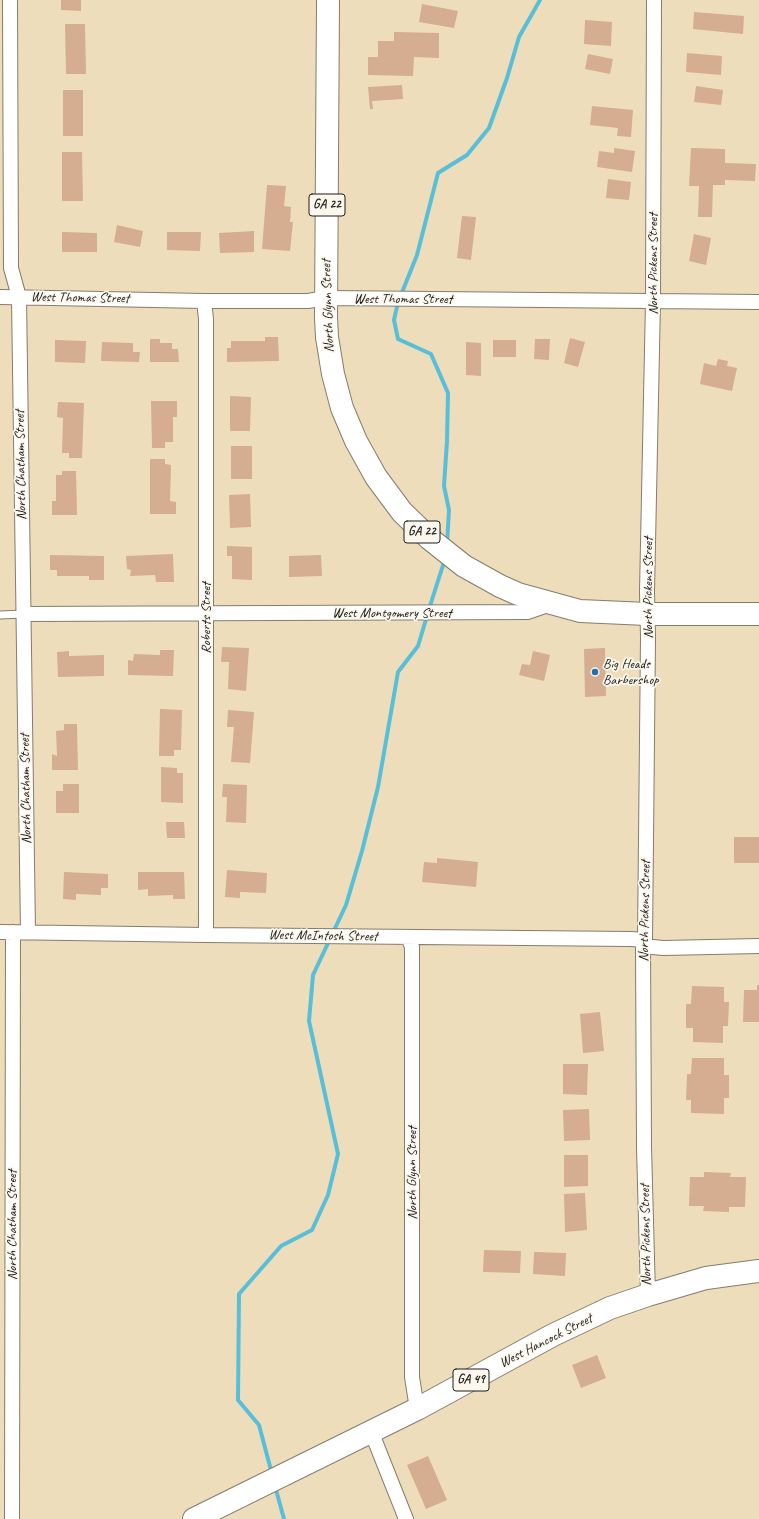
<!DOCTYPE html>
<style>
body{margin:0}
canvas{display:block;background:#edb}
</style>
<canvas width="759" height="1519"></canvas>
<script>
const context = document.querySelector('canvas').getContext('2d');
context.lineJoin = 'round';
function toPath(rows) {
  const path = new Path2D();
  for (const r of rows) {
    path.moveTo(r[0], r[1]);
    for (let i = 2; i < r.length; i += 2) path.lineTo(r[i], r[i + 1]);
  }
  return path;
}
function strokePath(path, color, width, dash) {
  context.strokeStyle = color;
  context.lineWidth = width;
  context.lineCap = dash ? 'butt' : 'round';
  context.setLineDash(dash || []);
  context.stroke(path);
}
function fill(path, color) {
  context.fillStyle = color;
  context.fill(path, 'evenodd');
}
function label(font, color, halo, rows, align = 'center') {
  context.font = font + ' Caveat,sans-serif';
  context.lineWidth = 3.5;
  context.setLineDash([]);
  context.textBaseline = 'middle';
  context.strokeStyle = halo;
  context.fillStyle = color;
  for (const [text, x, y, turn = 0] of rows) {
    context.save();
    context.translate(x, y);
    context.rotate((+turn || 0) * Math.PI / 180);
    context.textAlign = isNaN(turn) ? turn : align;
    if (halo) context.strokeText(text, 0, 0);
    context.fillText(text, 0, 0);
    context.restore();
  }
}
strokePath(toPath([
 [401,295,417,255,438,173,467,155,489,128,507,78,519,37,540,0],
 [398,302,394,320,398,339,431,354,448,393,447,441,444,486,449,510,447,544],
 [429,609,445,559],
 [272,1474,259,1425,238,1400,239,1294,281,1246,312,1230,328,1195,338,1154,309,1021,313,975,346,905,362,851,378,787,398,672,418,646,427,616],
 [275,1486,284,1519]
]), '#59bed7', 4);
fill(toPath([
 [61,0,81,0,81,11,61,10],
 [422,4,458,11,454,28,419,22],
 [694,12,744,16,743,34,693,29],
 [585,20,612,22,611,46,584,44],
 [65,24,85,24,86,74,66,74],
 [394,32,439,33,439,58,414,57,413,76,368,75,368,57,378,57,378,41,394,41],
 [687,53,722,56,721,75,686,72],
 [588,54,613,59,610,74,585,69],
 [402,85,403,99,372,101,373,109,370,109,368,87],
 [696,86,723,90,721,105,694,102],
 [63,90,83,90,83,136,63,136],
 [592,106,633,110,631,137,617,136,618,128,590,125],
 [614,148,635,151,632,172,597,167,599,151,614,153],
 [691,148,725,149,725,163,756,164,755,181,725,180,725,185,713,185,712,217,698,217,699,186,689,186],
 [62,152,82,152,83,201,62,201],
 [608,179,631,182,629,200,606,198],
 [267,185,286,186,284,206,291,207,290,222,293,222,290,251,262,249],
 [462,216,476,217,471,260,457,258],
 [117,225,143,231,140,247,114,242],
 [254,231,254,252,220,253,219,233],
 [62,232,97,233,97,252,62,252],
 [167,232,201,232,200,251,167,250],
 [694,234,711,238,706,265,689,261],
 [265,337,278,337,279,361,227,362,227,348,231,348,231,341,265,341],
 [570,338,585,342,578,367,564,363],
 [150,339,160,339,160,343,172,343,172,349,178,349,179,362,150,362],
 [535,339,550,339,549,360,534,359],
 [55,340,86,341,85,363,55,362],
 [493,340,516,340,516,357,493,357],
 [102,342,133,343,133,352,140,352,139,362,101,361],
 [466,342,481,343,481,376,466,375],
 [718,359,728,361,727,366,737,368,732,391,700,384,704,363,716,366],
 [230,396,251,397,250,431,230,431],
 [151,401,177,401,177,417,173,417,173,442,165,442,165,448,152,448],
 [58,402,84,403,82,458,69,458,69,453,62,453,63,418,57,417],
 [231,446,252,446,252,479,231,479],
 [150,459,165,459,165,464,171,465,170,501,176,502,176,514,150,514],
 [62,471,76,471,77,515,52,515,52,501,56,501,56,475,62,475],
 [250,494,251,527,230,528,229,495],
 [227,546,252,547,252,580,232,579,232,556,227,556],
 [173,554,174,582,156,582,155,575,130,576,131,570,127,569,126,556],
 [50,555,104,556,104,580,89,580,89,576,57,576,57,570,50,570],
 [321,555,322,576,289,577,289,556],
 [222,647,249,648,246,691,228,689,229,662,221,662],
 [605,648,606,696,585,697,584,649],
 [160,650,174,650,173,676,128,675,128,660,133,661,134,654,160,655],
 [69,651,69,656,104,655,104,676,58,677,57,652],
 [533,651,550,655,544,681,519,675,522,664,530,665],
 [160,709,182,710,181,750,174,750,174,756,159,756],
 [228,710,254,712,250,763,231,762,234,727,227,727],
 [64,724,77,724,78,770,52,770,52,754,57,756,56,731,64,730],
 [161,767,177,768,177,773,183,773,183,803,161,802],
 [63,784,79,784,79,813,56,813,56,791,63,791],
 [223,784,247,785,246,823,226,822,227,797,222,797],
 [166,822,184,822,185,838,167,838],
 [734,837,759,837,759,863,734,863],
 [437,858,478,862,476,887,422,882,424,862,437,863],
 [227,870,267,873,266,893,240,892,240,898,225,897],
 [64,872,108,874,108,888,101,888,101,895,76,894,76,900,63,899],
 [138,872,184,872,185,899,173,899,173,895,148,896,148,889,138,890],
 [757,985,759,985,759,1022,743,1022,744,990,757,990],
 [692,986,724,987,724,1002,729,1002,728,1026,723,1026,723,1043,693,1042,693,1028,686,1028,686,1004,691,1004],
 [600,1012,604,1051,583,1053,580,1014],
 [692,1058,724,1058,724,1075,729,1075,729,1098,724,1098,724,1114,691,1113,691,1100,686,1100,687,1074,691,1074],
 [563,1064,588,1064,587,1095,563,1094],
 [589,1109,590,1140,564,1141,563,1110],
 [564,1155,588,1155,588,1186,564,1187],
 [704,1172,731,1173,730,1177,746,1177,745,1207,729,1207,729,1212,703,1211,704,1206,689,1206,690,1177,704,1177],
 [585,1193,587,1230,565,1232,564,1194],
 [484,1250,521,1251,520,1273,483,1272],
 [534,1252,566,1253,565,1276,533,1274],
 [597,1355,606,1378,581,1388,572,1365],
 [428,1456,447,1500,426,1509,407,1465]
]), '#d5ad90');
const service = toPath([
 [0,615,23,614]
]);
const minor = toPath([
 [10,0,11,268,19,297,28,932],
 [0,297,204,301,308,301,326,298,759,302],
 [204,301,206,319,206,935],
 [23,614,528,612,551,604],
 [0,932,206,935,631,939,645,940],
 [408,937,412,947,412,1377,417,1409],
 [643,946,663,948,759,946],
 [648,1295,644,1147,643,946,645,940,648,637,647,592,653,301,654,0],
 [371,1431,406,1519],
 [12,1519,13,932]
]);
const primary = toPath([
 [328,0,326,318,327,337,333,374,342,408,356,441,376,477,402,512,430,539,464,566,500,586,518,594,580,611,647,614,759,614],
 [194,1519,417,1409,553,1335,610,1308,648,1295,706,1278,759,1271]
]);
strokePath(service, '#857c6c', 9);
strokePath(minor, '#857c6c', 16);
strokePath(primary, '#857c6c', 24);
strokePath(service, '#fff', 7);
strokePath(minor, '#fff', 14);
strokePath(primary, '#fff', 22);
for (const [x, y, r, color] of [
 [595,672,4,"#1f6fb2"]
]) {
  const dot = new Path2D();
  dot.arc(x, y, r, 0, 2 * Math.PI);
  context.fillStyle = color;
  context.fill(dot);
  strokePath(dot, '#fbf7ec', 1.5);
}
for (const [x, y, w] of [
 [327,205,36],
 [422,532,36],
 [471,1380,36]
]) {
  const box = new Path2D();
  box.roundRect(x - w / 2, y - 11, w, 22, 3);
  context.fillStyle = '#fbf7ec';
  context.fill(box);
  strokePath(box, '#1c1c1c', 1);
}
label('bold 13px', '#1c1c1c', null, [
 ["GA 22",327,205],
 ["GA 22",422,532],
 ["GA 49",471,1380]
]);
label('14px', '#1c1c1c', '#fbf7ec', [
 ["North Pickens Street",653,264,-90],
 ["West Thomas Street",80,298,1],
 ["West Thomas Street",403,299],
 ["North Glynn Street",328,306,-92],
 ["North Chatham Street",21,465,-91],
 ["North Pickens Street",648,588,-90],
 ["West Montgomery Street",392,613],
 ["Roberts Street",206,618,-90],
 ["North Chatham Street",26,789,-91],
 ["North Pickens Street",645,911,-89],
 ["West McIntosh Street",323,936,1],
 ["North Glynn Street",412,1173,-90],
 ["North Chatham Street",12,1225,-90],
 ["North Pickens Street",646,1235,-91],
 ["West Hancock Street",546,1341,-27]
]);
label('14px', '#1c1c1c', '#fbf7ec', [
 ["Big Heads",603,664],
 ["Barbershop",603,680]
], 'left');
</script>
